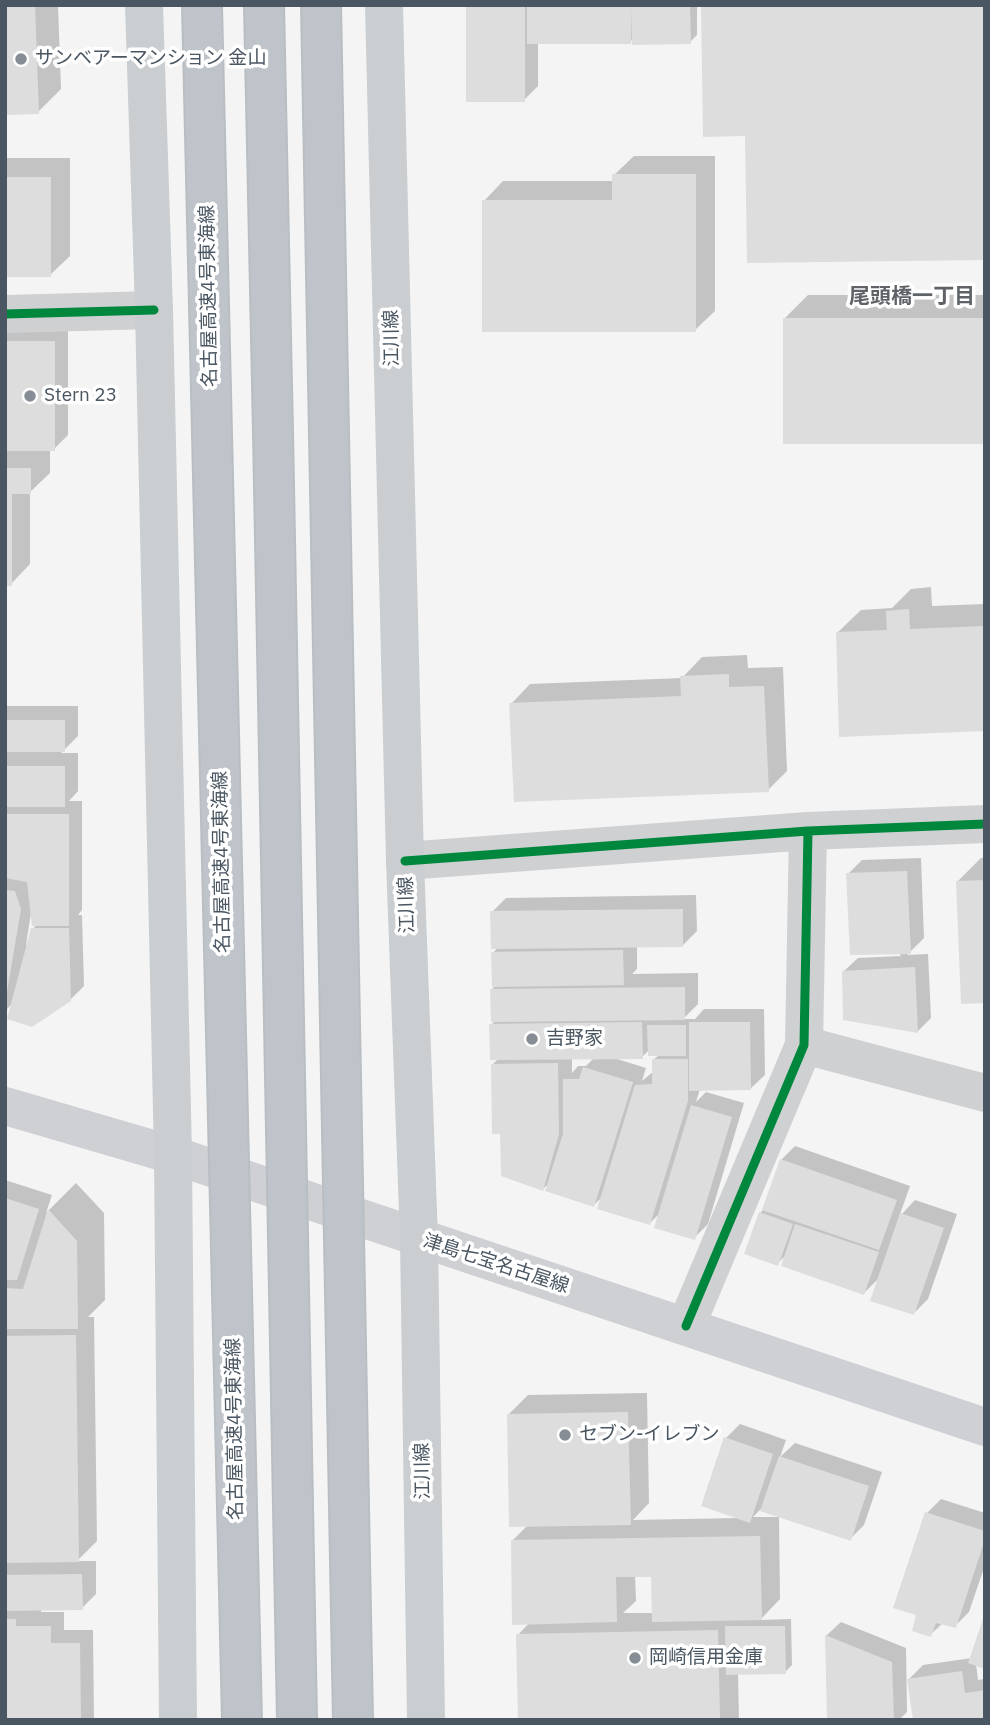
<!DOCTYPE html>
<meta charset="utf-8">
<style>
body{margin:0}
#map{position:relative;width:990px;height:1725px;overflow:hidden;background:#f4f4f4;font-family:"IBM Plex Sans",sans-serif}
canvas{display:block}
.frame{position:absolute;inset:0;border:7px solid #4a5661;pointer-events:none}
</style>
<div id="map">
<canvas width="990" height="1725"></canvas>
<div class="frame"></div>
</div>
<script>
const context = document.querySelector('canvas').getContext('2d');
context.lineJoin = 'round';
function fill(path, color) {
  context.fillStyle = color;
  context.fill(path, 'evenodd');
}
function toPath(rows) {
  const path = new Path2D();
  for (const r of rows) {
    path.moveTo(r[0], r[1]);
    for (let i = 2; i < r.length; i += 2) path.lineTo(r[i], r[i + 1]);
  }
  return path;
}
function strokePath(path, color, width, dash) {
  context.strokeStyle = color;
  context.lineWidth = width;
  context.lineCap = dash ? 'butt' : 'round';
  context.setLineDash(dash || []);
  context.stroke(path);
}
function label(font, color, halo, rows, align = 'center') {
  context.font = font + ' "IBM Plex Sans","Noto Sans JP",sans-serif';
  context.lineWidth = 7;
  context.setLineDash([]);
  context.textBaseline = 'middle';
  context.strokeStyle = halo;
  context.fillStyle = color;
  for (const [text, x, y, turn = 0] of rows) {
    context.save();
    context.translate(x, y);
    context.rotate((+turn || 0) * Math.PI / 180);
    context.textAlign = isNaN(turn) ? turn : align;
    if (halo) context.strokeText(text, 0, 0);
    context.fillText(text, 0, 0);
    context.restore();
  }
}
fill(toPath([
 [5,5,58,5,61,89,38,112],
 [468,5,697,5,697,35,690,42,634,38,630,42,538,42,538,86,524,100],
 [705,5,985,5,747,134,703,7],
 [634,156,715,156,715,311,695,330,484,201,503,181,614,181,614,175],
 [5,158,70,158,70,256,50,275,5,275],
 [808,295,985,295,985,442,785,318],
 [5,328,68,328,68,435,54,449,50,449,50,473,30,492,30,564,11,584,5,584,5,453,10,449,5,449],
 [931,587,932,606,985,604,985,729,837,633,861,610,892,608,911,589],
 [747,655,748,668,783,667,787,771,768,790,511,704,530,684,682,678,702,657],
 [5,706,78,706,78,736,61,753,78,753,78,791,69,801,82,801,82,910,78,915,82,915,84,986,70,1000,13,1003,5,1011],
 [31,913,37,924,33,929,28,945,26,945],
 [921,858,924,938,907,955,928,954,931,1018,917,1032,843,972,858,958,901,956,848,874,862,860],
 [981,858,985,858,985,1001,957,882],
 [696,895,697,931,683,945,637,946,637,969,632,974,698,973,698,1004,683,1019,695,1019,704,1009,764,1009,765,1075,750,1089,700,1089,696,1102,706,1092,744,1103,708,1224,694,1238,660,1213,650,1223,602,1197,594,1205,550,1182,543,1189,502,1136,493,1064,499,1058,491,1025,496,1020,492,989,496,985,493,953,498,947,492,912,506,898],
 [649,1050,659,1055,653,1060,654,1071,642,1081,646,1068,614,1058,642,1057],
 [572,1058,594,1058,586,1066,578,1066,572,1073],
 [795,1146,910,1186,899,1217,915,1200,957,1214,928,1299,914,1313,879,1278,864,1293,786,1255,777,1264,760,1213,764,1209,781,1160],
 [5,1180,52,1195,46,1213,76,1183,104,1213,105,1300,88,1317,94,1317,97,1541,77,1561,96,1561,96,1594,82,1608,41,1609,41,1612,64,1612,64,1630,93,1630,94,1720,5,1720],
 [647,1393,649,1503,633,1520,739,1518,726,1438,740,1424,786,1440,780,1457,795,1443,882,1472,864,1525,850,1539,761,1509,753,1517,779,1517,780,1599,760,1620,791,1619,792,1665,785,1672,738,1673,739,1720,519,1720,518,1635,530,1622,512,1541,528,1525,509,1414,528,1395],
 [635,1575,653,1575,653,1613,623,1613,636,1601],
 [941,1499,985,1513,985,1565,969,1612,955,1626,943,1623,930,1635,918,1614,927,1513],
 [841,1622,906,1648,907,1712,899,1720,829,1720,827,1635],
 [972,1658,976,1664,978,1680,985,1679,985,1720,909,1679,923,1665]
]), '#0003');
fill(toPath([
 [5,5,35,5,39,114,5,115],
 [466,5,525,5,525,102,466,102],
 [527,5,631,5,631,44,527,44],
 [631,5,690,5,691,44,632,45],
 [985,5,985,260,747,263,745,136,703,137,701,6],
 [612,174,696,174,696,332,482,332,482,200,612,200],
 [5,177,51,177,51,277,5,277],
 [783,318,985,318,985,444,783,444],
 [5,341,55,341,55,451,5,451],
 [5,468,31,468,31,494,12,494,12,586,5,586],
 [909,609,910,629,985,626,985,731,839,737,836,632,887,630,886,611],
 [729,674,729,687,764,686,769,792,514,802,509,703,681,696,680,676],
 [5,720,65,720,65,752,5,752],
 [5,766,65,766,65,807,5,807],
 [5,814,69,814,69,926,32,926,27,882,5,878],
 [907,871,911,954,850,955,846,873],
 [985,880,985,1003,961,1004,956,881],
 [5,890,15,891,21,909,7,992],
 [683,909,683,947,491,949,490,911],
 [31,928,69,928,71,1001,32,1027,7,1019],
 [623,950,624,985,492,987,491,952],
 [915,967,918,1033,843,1020,842,971],
 [685,987,685,1020,491,1022,490,989],
 [642,1022,643,1059,490,1060,489,1024],
 [689,1022,750,1022,751,1090,689,1091],
 [647,1025,686,1025,686,1056,648,1056],
 [652,1059,688,1059,688,1101,650,1225,597,1209,635,1085,652,1084],
 [558,1063,559,1134,543,1191,501,1176,500,1134,492,1134,491,1064],
 [583,1067,633,1082,594,1207,545,1191,563,1134,563,1079,579,1079],
 [691,1105,732,1117,695,1240,654,1228],
 [780,1159,897,1200,879,1250,762,1210],
 [5,1198,39,1209,17,1280,5,1280],
 [48,1209,77,1241,78,1329,5,1329,5,1288,23,1289],
 [759,1212,793,1224,778,1266,744,1254],
 [900,1213,944,1228,914,1315,870,1301],
 [795,1224,879,1252,864,1295,781,1266],
 [76,1335,79,1562,5,1563,5,1336],
 [628,1412,631,1525,509,1527,507,1414],
 [724,1437,773,1454,750,1523,701,1506],
 [779,1456,869,1486,851,1541,760,1511],
 [925,1512,985,1531,985,1539,956,1628,936,1623,931,1637,912,1631,916,1615,893,1608],
 [760,1536,762,1620,652,1622,651,1577,616,1577,617,1622,512,1625,511,1540],
 [82,1574,83,1610,5,1611,5,1575],
 [984,1616,985,1616,985,1669,968,1663],
 [5,1619,16,1619,16,1626,51,1626,51,1643,80,1643,81,1720,5,1720],
 [725,1626,785,1626,786,1674,726,1675],
 [718,1630,720,1720,518,1720,516,1634],
 [825,1635,892,1662,894,1720,827,1720],
 [962,1671,965,1693,985,1690,985,1720,913,1720,907,1679]
]), '#ddddde');
const highway = toPath([
 [264,5,273,432]
]);
strokePath(highway, '#b9bec3', 42);
strokePath(toPath([
 [5,314,154,310],
 [405,861,808,831,985,824],
 [804,1045,985,1093],
 [686,1326,804,1045,808,831]
]), '#ced0d2', 38);
strokePath(toPath([
 [5,1106,173,1155,985,1427]
]), '#ced0d4', 38);
strokePath(toPath([
 [144,5,154,310,173,1155,178,1720],
 [384,5,405,861,419,1238,426,1720]
]), '#caced1', 38);
strokePath(highway, '#bec4c9', 38);
const highwayBridge = toPath([
 [202,5,242,1720],
 [321,5,353,1720],
 [273,432,297,1720]
]);
strokePath(highwayBridge, '#b9bec3', 42, []);
strokePath(highwayBridge, '#bec4c9', 38);
strokePath(toPath([
 [5,314,154,310],
 [405,861,808,831,985,824],
 [686,1326,804,1045,808,831]
]), '#00873e', 9);
for (const [x, y, r, color] of [
 [21,59,7,"#868d94"],
 [30,396,7,"#868d94"],
 [532,1039,7,"#868d94"],
 [565,1435,7,"#868d94"],
 [635,1658,7,"#868d94"]
]) {
  const dot = new Path2D();
  dot.arc(x, y, r, 0, 2 * Math.PI);
  context.fillStyle = color;
  context.fill(dot);
  strokePath(dot, '#fff', 2.5);
}
label('19px', '#4a5661', '#fff', [
 ["サンベアーマンション 金山",35,59],
 ["Stern 23",44,396],
 ["吉野家",546,1039],
 ["セブン-イレブン",579,1435],
 ["岡崎信用金庫",649,1658]
], 'left');
label('19px', '#4a5661', '#fff', [
 ["名古屋高速4号東海線",209,296,-91],
 ["江川線",392,338,-91],
 ["名古屋高速4号東海線",222,862,-91],
 ["江川線",407,905,-92],
 ["津島七宝名古屋線",496,1264,18],
 ["名古屋高速4号東海線",235,1429,-91],
 ["江川線",423,1471,-91]
]);
label('bold 21px', '#5f6368', '#fff', [
 ["尾頭橋一丁目",912,297]
]);
</script>
